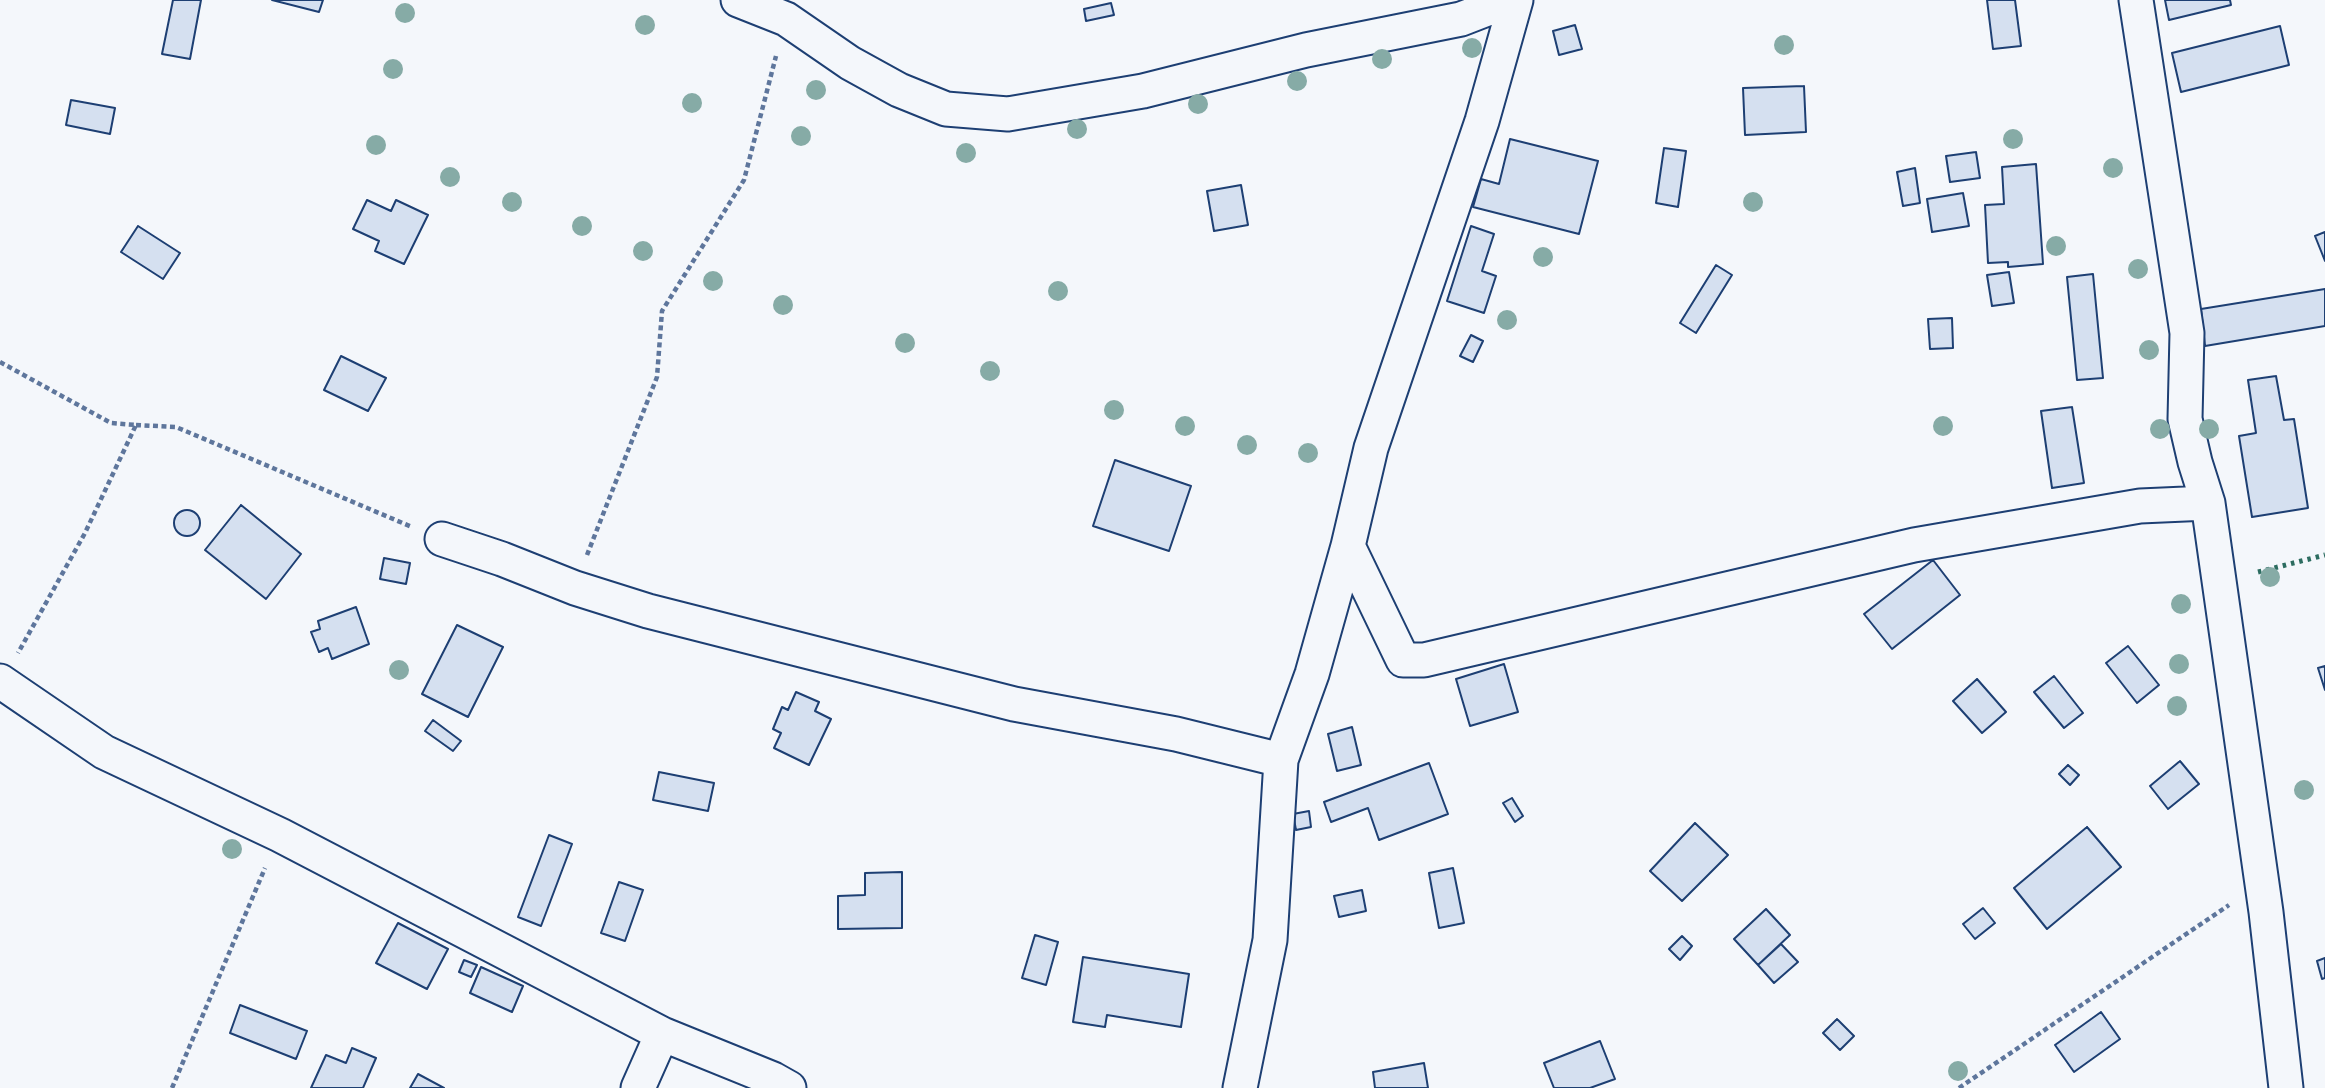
<!DOCTYPE html>
<style>
body{margin:0}
canvas{display:block;background:#f4f7fb}
</style>
<canvas width="2325" height="1088"></canvas>
<script>
const context = document.querySelector('canvas').getContext('2d');
context.lineJoin = 'round';
function fill(path, color) {
  context.fillStyle = color;
  context.fill(path, 'evenodd');
}
function toPath(rows) {
  const path = new Path2D();
  for (const r of rows) {
    if (r.length === 3) {
      path.moveTo(r[0] + r[2], r[1]);
      path.arc(r[0], r[1], r[2], 0, 2 * Math.PI);
      continue;
    }
    path.moveTo(r[0], r[1]);
    for (let i = 2; i < r.length; i += 2) path.lineTo(r[i], r[i + 1]);
  }
  return path;
}
function strokePath(path, color, width, dash) {
  context.strokeStyle = color;
  context.lineWidth = width;
  context.lineCap = dash ? 'butt' : 'round';
  context.setLineDash(dash || []);
  context.stroke(path);
}
const building = toPath([
 [173,0,201,0,190,59,162,54,173,0],
 [272,0,323,0,319,12,272,0],
 [1987,0,2015,0,2021,46,1993,49,1987,0],
 [2165,0,2230,0,2231,5,2169,20,2165,0],
 [1111,3,1114,15,1086,21,1084,9,1111,3],
 [1575,25,1582,49,1559,55,1553,31,1575,25],
 [2280,26,2289,65,2181,92,2172,53,2280,26],
 [1804,86,1806,132,1745,135,1743,88,1804,86],
 [71,100,115,108,110,134,66,125,71,100],
 [1510,139,1598,161,1579,234,1473,207,1481,179,1499,184,1510,139],
 [1664,148,1686,151,1678,207,1656,203,1664,148],
 [1976,152,1980,178,1950,182,1946,156,1976,152],
 [2036,164,2043,264,2008,267,2008,262,1988,263,1985,205,2004,204,2002,167,2036,164],
 [1915,168,1920,203,1903,206,1897,172,1915,168],
 [1241,185,1248,225,1214,231,1207,191,1241,185],
 [1963,193,1969,226,1932,232,1927,199,1963,193],
 [367,200,391,211,396,200,428,215,404,264,375,251,379,241,353,229,367,200],
 [138,226,180,253,163,279,121,252,138,226],
 [1471,226,1494,234,1482,271,1496,276,1484,313,1447,301,1471,226],
 [2325,232,2325,261,2315,236,2325,232],
 [1716,265,1732,275,1696,333,1680,323,1716,265],
 [2009,272,2014,303,1992,306,1987,275,2009,272],
 [2093,274,2103,378,2077,380,2067,277,2093,274],
 [2325,289,2325,326,2205,346,2201,309,2325,289],
 [1952,318,1953,348,1930,349,1928,319,1952,318],
 [1471,335,1483,341,1473,362,1460,356,1471,335],
 [341,356,386,378,368,411,324,390,341,356],
 [2276,376,2284,420,2294,419,2308,508,2252,517,2239,436,2256,433,2248,380,2276,376],
 [2072,407,2084,483,2052,488,2041,411,2072,407],
 [1115,460,1191,486,1169,551,1093,526,1115,460],
 [241,505,301,554,266,599,205,550,241,505],
 [187,523,13],
 [384,558,410,563,406,584,380,579,384,558],
 [1933,560,1960,595,1892,649,1864,614,1933,560],
 [356,607,369,644,332,659,328,648,319,652,311,632,320,629,318,621,356,607],
 [457,625,503,647,468,717,422,694,457,625],
 [2128,646,2159,685,2137,703,2106,663,2128,646],
 [1504,664,1518,712,1470,726,1456,679,1504,664],
 [2325,666,2325,690,2318,668,2325,666],
 [2054,676,2083,713,2064,728,2034,692,2054,676],
 [1977,679,2006,712,1982,733,1953,701,1977,679],
 [796,692,819,702,815,711,831,719,809,765,774,748,781,733,773,729,782,707,788,710,796,692],
 [433,720,461,741,453,751,425,731,433,720],
 [1352,727,1361,765,1337,771,1328,734,1352,727],
 [2180,761,2199,784,2168,809,2150,786,2180,761],
 [1429,763,1448,814,1379,840,1368,808,1331,822,1324,802,1429,763],
 [2068,765,2079,775,2070,785,2059,774,2068,765],
 [659,772,714,783,708,811,653,800,659,772],
 [1512,798,1523,816,1515,822,1503,803,1512,798],
 [1309,811,1311,827,1296,830,1293,814,1309,811],
 [1695,823,1728,855,1682,901,1650,871,1695,823],
 [2087,827,2121,867,2047,929,2014,888,2087,827],
 [549,835,572,844,541,926,518,917,549,835],
 [1453,868,1464,923,1439,928,1429,873,1453,868],
 [902,872,902,928,838,929,838,896,865,895,865,873,902,872],
 [619,882,643,890,625,941,601,933,619,882],
 [1362,890,1366,911,1339,917,1334,896,1362,890],
 [1983,908,1995,923,1975,939,1963,924,1983,908],
 [1766,909,1790,935,1758,965,1734,939,1766,909],
 [398,923,448,949,427,989,376,963,398,923],
 [1035,935,1058,942,1046,985,1022,978,1035,935],
 [1682,936,1692,946,1680,960,1669,949,1682,936],
 [1781,944,1798,962,1774,983,1758,965,1781,944],
 [1083,957,1189,974,1181,1027,1107,1015,1105,1027,1073,1022,1083,957],
 [2325,958,2325,978,2322,979,2317,961,2325,958],
 [464,960,477,965,471,977,459,972,464,960],
 [481,967,523,986,512,1012,470,993,481,967],
 [240,1005,307,1031,296,1059,230,1033,240,1005],
 [2101,1012,2120,1039,2074,1072,2055,1045,2101,1012],
 [1837,1019,1854,1036,1840,1050,1823,1033,1837,1019],
 [1600,1041,1615,1079,1590,1088,1554,1088,1544,1063,1600,1041],
 [352,1048,376,1058,363,1088,311,1088,326,1055,346,1063,352,1048],
 [1424,1063,1428,1088,1375,1088,1373,1072,1424,1063],
 [418,1074,444,1088,410,1088,418,1074]
]);
fill(building, '#d5e0f0');
strokePath(building, '#1d3f73', 2);
const street = toPath([
 [738,0,786,19,850,63,899,90,946,109,1008,114,1143,91,1306,50,1461,19,1510,0],
 [2136,0,2187,333,2185,419,2195,462,2208,503,2266,912,2286,1088],
 [442,539,502,559,575,588,648,611,1014,704,1176,734,1281,760],
 [1348,546,1403,660,1424,660,1914,545,2140,506,2208,503],
 [0,681,104,752,280,835,662,1034],
 [638,1088,662,1034,773,1079,789,1088],
 [1240,1088,1270,940,1281,760,1312,674,1348,546,1371,448,1482,121,1516,0]
]);
strokePath(street, '#1d3f73', 37);
strokePath(toPath([
 [0,362,111,423,136,425,85,533,18,653],
 [136,425,176,427,412,527],
 [587,555,657,377,662,311,744,180,776,56],
 [172,1088,265,868],
 [1959,1088,2229,905]
]), '#5e769c', 4.5, [5, 3.5]);
strokePath(street, '#f4f7fb', 33);
strokePath(toPath([
 [2258,572,2325,555]
]), '#2c6c60', 5, [3.5, 5]);
context.fillStyle = '#86aba6';
for (const [x, y] of [
 [405,13],
 [645,25],
 [1784,45],
 [1472,48],
 [1382,59],
 [393,69],
 [1297,81],
 [816,90],
 [692,103],
 [1198,104],
 [1077,129],
 [801,136],
 [2013,139],
 [376,145],
 [966,153],
 [2113,168],
 [450,177],
 [512,202],
 [1753,202],
 [582,226],
 [2056,246],
 [643,251],
 [1543,257],
 [2138,269],
 [713,281],
 [1058,291],
 [783,305],
 [1507,320],
 [905,343],
 [2149,350],
 [990,371],
 [1114,410],
 [1185,426],
 [1943,426],
 [2160,429],
 [2209,429],
 [1247,445],
 [1308,453],
 [2270,577],
 [2181,604],
 [2179,664],
 [399,670],
 [2177,706],
 [2304,790],
 [232,849],
 [1958,1071]
]) {
  context.beginPath();
  context.arc(x, y, 10, 0, 2 * Math.PI);
  context.fill();
}
</script>
